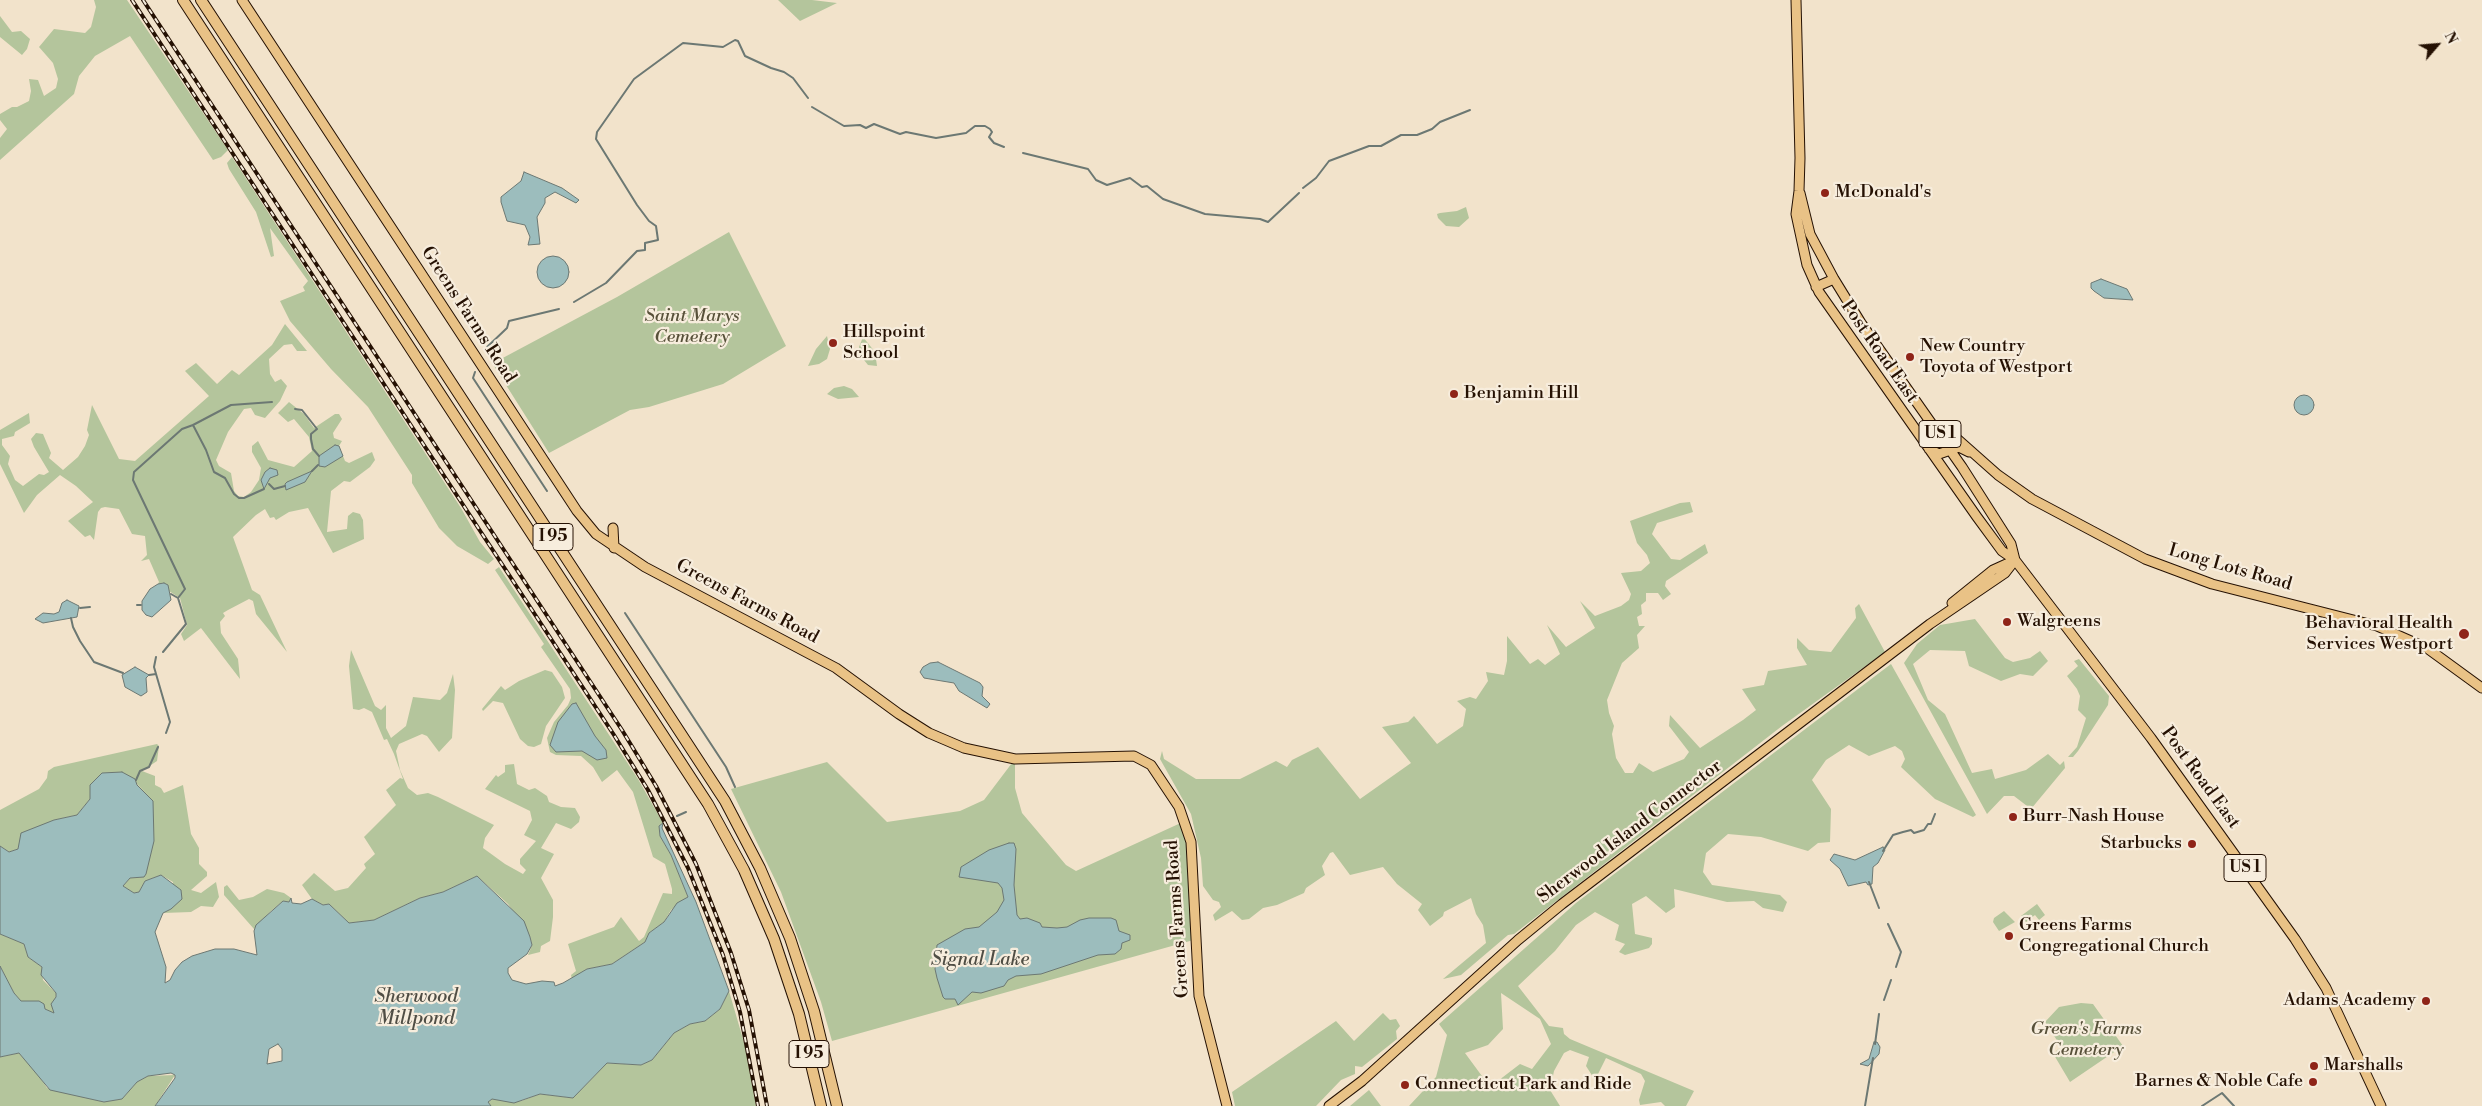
<!DOCTYPE html>
<style>
body{margin:0}
#map{position:relative;width:2482px;height:1106px;overflow:hidden;background:#f2e3cb;font-family:"Libre Bodoni",serif}
canvas{display:block}
.north{position:absolute;left:2412px;top:20px;width:50px;height:50px;-webkit-text-stroke:4px #f7eddd;paint-order:stroke;rotate:63deg;font-size:14px;font-weight:700;line-height:20px;text-align:center;color:#251103}
.north::after{content:'';display:block;margin:auto;width:18px;height:22px;background:#251103;clip-path:polygon(50% 0,100% 100%,50% 72%,0 100%)}
</style>
<div id="map">
<canvas width="2482" height="1106"></canvas>
<div class="north">N</div>
</div>
<script>
const context = document.querySelector('canvas').getContext('2d');
context.lineJoin = 'round';
function fill(path, color) {
  context.fillStyle = color;
  context.fill(path, 'evenodd');
}
function toPath(rows) {
  const path = new Path2D();
  for (const r of rows) {
    if (r.length === 3) {
      path.moveTo(r[0] + r[2], r[1]);
      path.arc(r[0], r[1], r[2], 0, 2 * Math.PI);
      continue;
    }
    path.moveTo(r[0], r[1]);
    for (let i = 2; i < r.length; i += 2) path.lineTo(r[i], r[i + 1]);
  }
  return path;
}
function strokePath(path, color, width, dash) {
  context.strokeStyle = color;
  context.lineWidth = width;
  context.lineCap = dash ? 'butt' : 'round';
  context.setLineDash(dash || []);
  context.stroke(path);
}
function label(font, color, halo, rows, align = 'center') {
  context.font = font + ' "Libre Bodoni",serif';
  context.lineWidth = 4.5;
  context.setLineDash([]);
  context.textBaseline = 'middle';
  context.strokeStyle = halo;
  context.fillStyle = color;
  for (const [text, x, y, turn = 0] of rows) {
    context.save();
    context.translate(x, y);
    context.rotate((+turn || 0) * Math.PI / 180);
    context.textAlign = isNaN(turn) ? turn : align;
    if (halo) context.strokeText(text, 0, 0);
    context.fillText(text, 0, 0);
    context.restore();
  }
}
fill(toPath([
 [94,0,127,0,228,150,221,157,213,160,130,36,95,56,79,76,74,94,0,160,0,138,7,129,0,120,0,114,12,107,17,107,29,101,31,91,29,79,38,80,44,96,56,88,58,79,53,63,39,47,54,29,85,33,91,27,96,7],
 [778,0,812,0,837,3,800,21],
 [0,16,12,32,21,31,30,39,27,49,22,55,0,37],
 [232,157,461,508,480,542,494,559,488,564,457,546,439,528,412,483,412,475,368,407,331,369,290,321,280,301,305,291,303,287,308,281,270,228,274,256,271,257,256,212,229,169,227,163],
 [1466,207,1469,218,1459,227,1446,226,1438,218,1437,214,1440,213,1457,211],
 [729,232,786,346,723,384,649,407,630,410,549,453,494,366,499,360,617,297],
 [285,324,307,351,297,351,292,344,284,345,269,359,270,374,275,382,281,379,287,386,280,401,265,418,255,415,251,408,244,409,228,432,216,460,219,466,231,473,234,491,238,496,244,497,251,492,259,480,261,468,252,452,252,446,258,441,268,460,294,467,312,451,309,437,294,419,288,422,278,413,289,402,304,414,314,428,335,414,339,414,342,419,333,433,334,438,342,441,339,446,345,461,349,463,372,452,375,460,370,467,350,482,344,481,331,491,327,532,347,529,348,516,353,512,360,514,363,520,364,539,333,553,308,508,289,512,276,520,274,517,270,518,265,509,256,515,233,537,252,590,260,595,287,652,256,614,253,601,249,599,228,610,223,613,225,616,220,622,221,633,238,659,240,679,201,628,184,641,181,634,187,625,180,598,169,591,164,583,158,584,159,582,149,559,141,561,147,555,145,536,132,534,119,509,105,507,101,508,98,512,94,540,90,535,85,537,68,521,93,502,76,486,60,475,37,495,24,513,0,464,0,430,29,413,30,423,15,432,14,436,2,439,2,445,10,456,8,464,15,480,23,486,39,474,44,475,49,472,34,447,31,439,36,433,43,434,51,453,49,458,63,470,78,457,85,446,89,435,87,430,92,405,119,459,135,461,209,396,185,371,196,363,217,384,232,370,239,375,272,345],
 [827,336,830,349,827,359,819,364,808,366,816,349],
 [863,337,875,352,877,366,868,365,860,355,859,347],
 [844,386,852,389,859,397,838,399,827,394,834,388],
 [1690,502,1693,512,1657,523,1652,534,1671,559,1680,560,1705,544,1708,553,1666,581,1665,586,1671,594,1663,600,1658,593,1646,593,1646,601,1641,605,1642,614,1637,617,1639,626,1645,626,1637,635,1639,648,1622,663,1607,700,1609,713,1614,726,1612,734,1616,758,1625,773,1633,773,1639,763,1653,772,1684,759,1689,752,1669,726,1670,715,1700,748,1743,720,1756,710,1742,689,1764,685,1768,671,1807,665,1797,648,1797,638,1809,650,1831,652,1856,618,1855,608,1859,604,1885,652,1782,726,1514,934,1508,935,1461,975,1443,979,1486,943,1483,925,1476,914,1471,898,1444,912,1443,916,1430,926,1418,910,1422,904,1397,884,1383,867,1350,875,1333,852,1330,853,1322,866,1325,875,1306,888,1304,893,1277,905,1263,908,1249,919,1242,920,1232,911,1215,921,1213,915,1221,907,1219,902,1213,900,1203,886,1201,858,1191,814,1160,759,1162,751,1164,759,1196,779,1240,779,1276,761,1287,767,1292,760,1318,747,1360,799,1411,763,1382,727,1408,722,1414,716,1437,744,1463,726,1466,709,1457,701,1470,697,1476,699,1488,681,1486,672,1504,675,1507,661,1507,636,1530,664,1538,659,1545,665,1560,654,1547,625,1566,647,1595,628,1580,601,1595,616,1621,606,1629,600,1631,594,1621,573,1641,571,1650,563,1647,555,1637,543,1630,521,1680,503],
 [499,567,638,779,663,823,659,826,660,836,671,855,688,897,671,910,664,922,649,933,645,942,612,964,587,969,572,980,571,975,576,971,568,944,614,927,621,917,639,941,644,937,663,893,672,894,672,889,665,864,653,857,633,792,617,770,602,782,593,767,581,756,556,755,550,752,547,738,554,722,568,705,571,698,570,689,541,647,544,644,495,570],
 [1975,619,2005,658,2013,662,2030,658,2040,651,2048,661,2033,676,2020,674,2001,681,1969,666,1965,651,1930,650,1913,664,1928,700,1945,714,1972,773,1992,769,1995,779,2026,770,2048,754,2060,765,2064,761,2065,768,2031,809,2014,796,2004,796,1987,814,1904,663,1917,644,1940,625],
 [351,650,375,706,381,710,386,705,386,728,391,738,406,726,413,697,440,700,447,693,453,674,455,690,452,738,439,752,427,736,422,734,399,744,396,751,400,770,408,788,417,795,428,793,438,797,494,825,485,838,483,848,505,864,523,874,526,870,520,864,520,859,536,841,524,835,532,820,530,811,485,789,496,775,498,777,505,772,505,765,514,764,517,784,529,790,535,788,547,796,549,802,561,807,575,808,580,817,579,822,571,829,556,823,541,848,554,854,541,878,553,900,553,917,550,941,541,946,540,952,528,955,532,945,530,937,508,904,477,876,443,892,420,898,374,920,349,923,329,904,323,905,312,899,302,885,314,873,335,891,348,888,366,868,364,864,375,854,364,837,396,805,386,790,400,778,403,779,394,754,387,739,384,740,372,712,364,708,359,710,353,709,349,666],
 [2079,659,2109,696,2108,705,2078,751,2073,757,2068,757,2077,747,2086,718,2078,710,2080,696,2077,689,2067,676,2078,666,2074,661],
 [1891,664,1976,815,1973,817,1935,799,1901,767,1905,759,1902,751,1895,746,1869,756,1849,745,1826,760,1812,780,1831,809,1830,842,1818,843,1808,851,1761,837,1728,834,1706,853,1703,872,1712,885,1780,895,1787,902,1783,912,1763,908,1754,901,1727,902,1674,889,1675,907,1666,913,1646,896,1632,904,1635,934,1652,938,1652,944,1649,948,1625,955,1619,952,1625,944,1615,940,1619,925,1595,912,1576,925,1555,951,1518,986,1549,1026,1563,1028,1564,1034,1570,1039,1694,1091,1686,1106,1665,1106,1661,1102,1640,1105,1639,1100,1645,1081,1641,1074,1606,1058,1595,1080,1586,1066,1589,1057,1570,1050,1564,1053,1554,1071,1550,1090,1560,1106,1409,1106,1436,1077,1447,1035,1439,1024,1576,903],
 [1501,993,1540,1019,1551,1044,1532,1069,1520,1064,1490,1087,1465,1053,1488,1045,1503,1029],
 [545,670,552,672,562,687,565,698,546,726,541,744,534,747,528,746,520,739,503,703,493,701,483,711,482,709,501,686,505,690,519,681],
 [157,744,159,746,157,761,142,771,155,776,155,785,161,788,164,793,183,785,191,834,199,848,199,864,207,872,207,876,191,890,201,893,216,882,219,897,213,907,201,906,191,912,163,913,171,909,173,882,161,875,145,881,139,892,134,893,123,886,130,878,141,877,153,801,137,784,90,785,90,799,77,815,54,820,21,839,18,849,9,852,0,846,0,810,39,789,47,778,48,771,54,767],
 [1015,759,1015,788,1022,813,1066,865,1076,871,1185,821,1197,939,832,1041,821,1002,781,892,731,789,827,762,887,822,960,811,984,800],
 [227,885,239,900,253,897,267,889,284,893,291,898,289,902,283,901,271,911,254,929,224,895,224,887],
 [2037,904,2045,915,2039,920,2035,915,2026,922,2021,916],
 [2004,911,2015,922,1999,931,1993,922,1994,918],
 [0,934,24,944,28,957,42,967,43,980,56,993,55,1014,45,1009,39,1001,21,1001,14,993,0,966],
 [729,991,745,1046,756,1106,491,1106,488,1102,492,1099,521,1101,540,1094,573,1098,607,1063,641,1065,652,1060,674,1033,690,1024,705,1021,720,1009],
 [2081,1003,2093,1004,2123,1046,2070,1082,2054,1055,2057,1050,2062,1048,2045,1022,2059,1007],
 [1383,1013,1390,1020,1396,1019,1400,1026,1396,1031,1397,1039,1362,1067,1355,1066,1355,1074,1341,1080,1316,1106,1235,1106,1232,1092,1336,1021,1354,1041],
 [19,1053,36,1071,47,1088,104,1102,122,1099,137,1082,148,1076,175,1075,155,1106,0,1106,0,1057],
 [1369,1090,1381,1106,1350,1106]
]), '#b4c59c');
const water = toPath([
 [524,172,562,188,579,200,576,203,555,192,545,198,545,203,537,217,540,244,528,245,530,237,525,225,507,221,501,202,501,197,521,181,524,172],
 [553,272,16],
 [2101,279,2127,289,2133,300,2104,298,2094,291,2091,288,2091,283,2101,279],
 [2304,405,10],
 [335,445,339,446,343,456,325,467,319,466,319,456,335,445],
 [270,468,277,470,278,475,270,478,264,489,261,480,265,472,270,468],
 [312,471,305,482,286,490,285,484,287,482,312,471],
 [164,583,168,585,171,600,152,617,146,615,142,610,142,601,150,589,158,584,164,583],
 [67,600,79,606,77,617,43,623,35,619,43,613,54,614,59,612,62,603,67,600],
 [938,662,980,683,983,687,982,696,990,704,987,708,959,691,954,683,924,678,920,672,923,667,930,663,938,662],
 [135,667,149,675,146,678,147,692,141,696,125,687,122,675,135,667],
 [576,703,595,736,606,750,607,758,597,760,582,751,556,752,550,745,558,722,572,704,576,703],
 [122,772,135,779,137,785,153,801,154,841,146,874,144,877,130,878,123,886,134,893,139,892,145,881,161,875,181,890,182,899,171,909,163,913,155,932,166,967,165,983,170,980,175,970,182,962,192,956,215,949,234,949,257,955,254,931,256,925,283,901,289,902,291,898,292,903,301,904,312,899,323,905,329,904,349,923,374,920,420,898,443,892,477,876,524,921,530,937,532,945,527,954,508,968,508,973,512,980,526,984,542,981,554,982,555,986,563,983,587,969,612,964,645,942,649,933,664,922,677,903,688,897,671,855,660,836,659,826,663,823,662,828,696,902,729,991,720,1009,705,1021,690,1024,674,1033,652,1060,641,1065,607,1063,573,1098,540,1094,514,1103,492,1099,488,1102,491,1106,155,1106,175,1078,175,1075,171,1073,148,1076,137,1082,122,1099,104,1102,50,1090,19,1053,0,1057,0,966,14,993,21,1001,39,1001,44,1004,45,1009,54,1013,51,1004,56,997,56,993,41,975,42,967,28,957,24,944,0,934,0,846,9,852,18,849,21,833,54,820,77,815,90,799,90,785,102,773,122,772],
 [278,1044,282,1049,282,1061,267,1064,269,1049,278,1044],
 [1009,843,1014,843,1016,849,1014,885,1017,915,1020,919,1027,918,1040,923,1042,927,1057,928,1067,927,1080,920,1089,918,1111,918,1116,920,1119,931,1130,935,1130,940,1122,943,1121,949,1115,954,1098,955,1041,974,1016,976,1008,980,1004,986,981,993,972,992,958,1005,955,999,945,999,943,997,937,978,935,969,937,945,965,929,979,927,997,912,1004,900,1002,888,998,883,959,877,961,867,989,850,1009,843],
 [1883,847,1885,850,1878,863,1873,867,1872,884,1868,885,1866,882,1848,886,1840,869,1830,860,1834,854,1855,860,1883,847],
 [1874,1042,1877,1042,1880,1047,1879,1054,1868,1066,1860,1064,1869,1059,1874,1042]
]);
fill(water, '#9cbdbd');
strokePath(water, '#6c7873', 1);
strokePath(toPath([
 [812,107,844,126,860,125,866,128,874,124,900,134,906,132,936,138,966,133,975,126,985,126,990,129,992,132,989,137,994,143,1004,147],
 [1023,153,1088,169,1096,180,1107,185,1130,178,1142,187,1147,186,1163,199,1205,214,1260,219,1268,222,1299,193],
 [1303,188,1316,178,1329,161,1369,146,1381,146,1401,135,1417,135,1432,129,1440,122,1470,110],
 [574,302,606,283,637,251,645,250,645,243,658,240,656,226,649,221,637,205,596,139,597,132,634,79,683,43,723,47,735,40,738,41,745,56,771,68,784,72,793,78,808,98],
 [485,349,507,328,509,321,559,309],
 [475,372,473,378,547,491],
 [295,409,302,410,317,429,311,434,311,439,313,449,319,456],
 [193,425,231,405,272,402],
 [312,471,318,465],
 [269,484,274,489,285,486],
 [171,594,178,598],
 [137,605,141,605],
 [80,608,90,607],
 [625,613,726,767,735,787],
 [71,618,73,627,80,641,94,662,123,673],
 [163,652,186,624,178,598,185,589,133,480,134,472,182,429,193,425,206,450,214,472,225,478,234,494,239,498,244,498,264,489],
 [156,657,154,667,170,722,166,733],
 [149,675,156,674],
 [136,780,140,771,149,767,158,747],
 [677,816,686,812],
 [1883,851,1893,835,1903,832,1911,830,1914,833,1924,830,1928,824,1931,824,1935,814],
 [1869,882,1879,908],
 [1888,924,1901,952,1896,967],
 [1884,1000,1891,980],
 [1875,1044,1879,1014],
 [1865,1106,1873,1058],
 [2202,1106,2222,1093,2234,1106]
]), '#6c7873', 2);
const major = toPath([
 [242,0,577,511,596,534,645,567,836,668,899,714,929,733,964,748,1015,759,1134,756,1151,765,1179,807,1191,842,1199,996,1227,1106],
 [1796,0,1800,158,1799,191,1796,214,1807,265,1819,292,1977,517,2002,551,2015,560,2151,738,2295,939,2326,988,2381,1106],
 [1800,193,1810,234,1834,279,1861,323,1962,467,2011,544,2015,560],
 [1816,287,1834,279],
 [1940,434,1954,436,1998,475,2032,499,2145,559,2212,584,2377,626,2427,648,2482,688],
 [1929,449,1939,454,1959,447,1969,452],
 [613,528,614,548],
 [1952,603,1993,570,2015,560],
 [1329,1106,1362,1081,1518,940,1562,904,1930,624,2005,573,2015,560]
]);
const highway = toPath([
 [183,0,708,804,744,870,774,939,799,1014,821,1106],
 [201,0,725,801,760,868,790,938,814,1011,837,1106]
]);
strokePath(major, '#251103', 11);
strokePath(highway, '#251103', 12);
strokePath(major, '#e9c286', 9);
strokePath(highway, '#e9c286', 10);
const rail = toPath([
 [132,0,614,735,648,790,688,868,723,955,740,1012,758,1106],
 [143,0,622,730,656,786,696,864,731,953,749,1010,767,1106]
]);
strokePath(rail, '#251103', 4);
strokePath(rail, '#f7eddd', 2, [5.5]);
for (const [x, y, r, color] of [
 [1825,193,5,"#8f2418"],
 [833,343,5,"#8f2418"],
 [1910,357,5,"#8f2418"],
 [1454,394,5,"#8f2418"],
 [2007,622,5,"#8f2418"],
 [2464,634,6,"#8f2418"],
 [2013,817,5,"#8f2418"],
 [2192,844,5,"#8f2418"],
 [2009,936,5,"#8f2418"],
 [2426,1001,5,"#8f2418"],
 [2314,1066,5,"#8f2418"],
 [2313,1082,5,"#8f2418"],
 [1405,1085,5,"#8f2418"]
]) {
  const dot = new Path2D();
  dot.arc(x, y, r, 0, 2 * Math.PI);
  context.fillStyle = color;
  context.fill(dot);
  strokePath(dot, '#f7eddd', 2);
}
for (const [x, y, w] of [
 [1940,434,42],
 [553,537,40],
 [2245,868,42],
 [809,1054,40]
]) {
  const box = new Path2D();
  box.roundRect(x - w / 2, y - 13.5, w, 27, 4);
  context.fillStyle = '#f7eddd';
  context.fill(box);
  strokePath(box, '#251103', 1);
}
label('bold 16px', '#251103', null, [
 ["US 1",1940,434],
 ["I 95",553,537],
 ["US 1",2245,868],
 ["I 95",809,1054]
]);
label('18px', '#251103', '#f7eddd', [
 ["McDonald's",1835,193],
 ["Hillspoint",843,333],
 ["School",843,354],
 ["New Country",1920,347],
 ["Toyota of Westport",1920,368],
 ["Benjamin Hill",1464,394],
 ["Walgreens",2017,622],
 ["Behavioral Health",2453,624,"right"],
 ["Services Westport",2453,645,"right"],
 ["Burr-Nash House",2023,817],
 ["Starbucks",2182,844,"right"],
 ["Greens Farms",2019,926],
 ["Congregational Church",2019,947],
 ["Adams Academy",2416,1001,"right"],
 ["Marshalls",2324,1066],
 ["Barnes & Noble Cafe",2303,1082,"right"],
 ["Connecticut Park and Ride",1415,1085]
], 'left');
label('18px', '#251103', '#f7eddd', [
 ["Greens Farms Road",468,315,57],
 ["Post Road East",1879,352,55],
 ["Long Lots Road",2230,568,16],
 ["Greens Farms Road",747,602,28],
 ["Post Road East",2200,778,54],
 ["Sherwood Island Connector",1630,832,-37],
 ["Greens Farms Road",1178,919,-94]
]);
label('italic 18px', '#575039', '#f7eddd', [
 ["Saint Marys",692,317],
 ["Cemetery",692,338],
 ["Green's Farms",2086,1030],
 ["Cemetery",2086,1051]
]);
label('italic 19px', '#4f4d44', '#f7eddd', [
 ["Signal Lake",980,960],
 ["Sherwood",416,997],
 ["Millpond",416,1019]
]);
</script>
